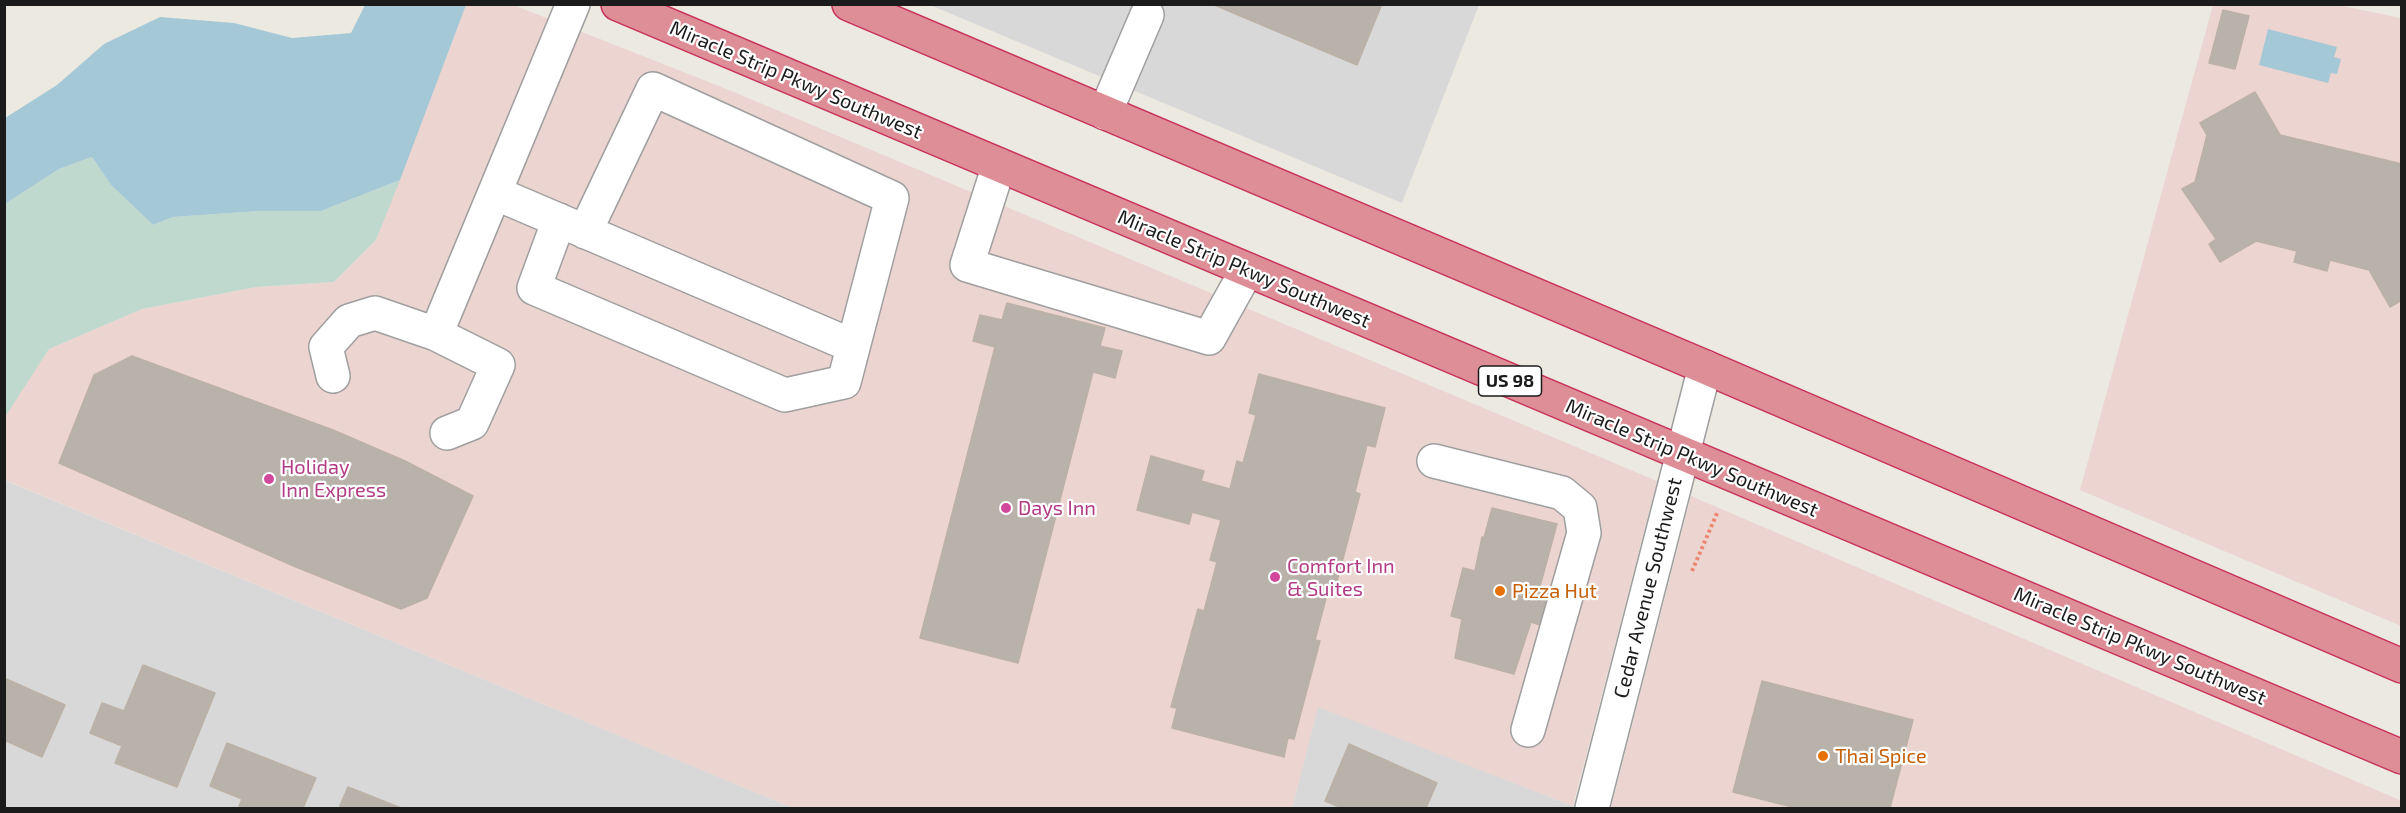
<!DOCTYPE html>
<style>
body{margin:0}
#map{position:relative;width:2406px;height:813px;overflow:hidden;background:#ece9e1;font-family:"Exo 2",sans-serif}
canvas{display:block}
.frame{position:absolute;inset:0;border:6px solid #1b1b1b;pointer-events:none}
</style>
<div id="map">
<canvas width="2406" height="813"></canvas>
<div class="frame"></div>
</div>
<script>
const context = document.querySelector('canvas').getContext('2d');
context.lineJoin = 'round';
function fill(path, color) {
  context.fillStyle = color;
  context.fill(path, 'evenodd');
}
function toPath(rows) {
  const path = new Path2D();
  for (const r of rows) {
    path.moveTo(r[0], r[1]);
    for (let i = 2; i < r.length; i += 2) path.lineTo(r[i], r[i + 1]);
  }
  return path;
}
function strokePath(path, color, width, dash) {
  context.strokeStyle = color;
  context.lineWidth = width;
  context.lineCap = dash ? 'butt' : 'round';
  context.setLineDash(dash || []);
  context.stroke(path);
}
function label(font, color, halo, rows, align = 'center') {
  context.font = font + ' "Exo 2",sans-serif';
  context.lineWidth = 4.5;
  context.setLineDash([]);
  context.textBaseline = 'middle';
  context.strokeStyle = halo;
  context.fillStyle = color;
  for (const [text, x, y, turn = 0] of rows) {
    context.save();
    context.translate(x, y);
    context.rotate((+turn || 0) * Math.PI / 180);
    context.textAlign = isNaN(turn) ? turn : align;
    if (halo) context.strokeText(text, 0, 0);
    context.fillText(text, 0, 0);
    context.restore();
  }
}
fill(toPath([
 [930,5,1479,5,1402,203],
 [4,480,731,782,793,808,5,808],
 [1318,706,1573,806,1572,808,1292,808]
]), '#d9d8d8');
fill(toPath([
 [511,4,729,90,1657,481,1573,806,1318,707,1292,808,793,808,5,480,4,417,49,349,142,309,256,287,334,282,376,240,466,5],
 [2213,5,2338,5,2401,18,2401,626,2080,490],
 [1691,496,2402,801,2401,808,1611,808]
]), '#ecd4d1');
fill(toPath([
 [92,157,111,185,153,225,173,217,259,211,321,211,400,180,376,240,334,282,256,287,142,309,49,349,5,417,5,204,59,169]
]), '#bfd9cf');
fill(toPath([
 [365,5,466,5,400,180,321,211,259,211,173,217,153,225,111,185,92,157,59,169,5,204,5,118,57,85,104,44,160,17,234,23,292,38,351,33],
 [2268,29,2337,47,2334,57,2341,59,2337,74,2331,73,2328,83,2259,65]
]), '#a5c8d6');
const building = toPath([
 [1212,4,1382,4,1357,65,1212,4],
 [2223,10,2249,16,2235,69,2209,63,2223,10],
 [2255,92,2280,135,2402,164,2402,300,2390,307,2369,270,2330,260,2327,271,2294,262,2297,251,2256,241,2220,262,2209,244,2216,239,2182,189,2195,182,2207,135,2200,123,2255,92],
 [1007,303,1105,328,1100,346,1122,351,1115,378,1093,372,1018,663,920,638,995,347,973,341,980,315,1002,320,1007,303],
 [132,356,333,430,405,461,473,496,427,598,401,609,296,567,59,463,94,375,132,356],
 [1259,374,1385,408,1375,447,1367,445,1355,492,1360,494,1334,593,1328,591,1315,640,1320,641,1294,739,1288,738,1284,757,1172,728,1177,708,1171,707,1198,609,1204,611,1217,562,1210,560,1221,520,1192,512,1189,524,1137,510,1151,456,1204,471,1201,481,1230,489,1237,461,1243,463,1256,415,1249,413,1259,374],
 [1492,508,1557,524,1539,590,1548,592,1540,625,1531,622,1514,674,1455,658,1462,619,1451,616,1463,568,1475,571,1482,537,1484,538,1492,508],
 [143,665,215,693,177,787,115,763,122,746,90,733,102,703,124,711,143,665],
 [4,678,65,705,42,757,4,740,4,678],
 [1762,681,1913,720,1890,808,1796,808,1733,792,1762,681],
 [227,743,316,778,303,808,246,808,239,806,242,799,210,786,227,743],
 [1349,744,1437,783,1426,808,1342,808,1325,801,1349,744],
 [348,787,401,808,339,808,348,787]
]);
fill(building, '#b8b2ab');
strokePath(building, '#bcb1a5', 1.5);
const minor = toPath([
 [1105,113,1147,15],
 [999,165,967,265,1209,338,1247,270],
 [495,193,853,346],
 [559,220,534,288,785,395,844,382,892,198,653,89,585,232],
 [436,334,573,4],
 [333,376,326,347,349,321,375,313,436,334,498,365,472,423,447,433],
 [1434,461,1562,493,1580,508,1584,533,1528,730],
 [1592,808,1705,367]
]);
const highway = toPath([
 [618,4,2402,757],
 [849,4,1705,367,2402,666]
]);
strokePath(minor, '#9f9f9f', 36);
strokePath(highway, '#c7315a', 36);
strokePath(toPath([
 [1692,571,1718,511]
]), '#ed8670', 4, [3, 3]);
strokePath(minor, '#fff', 33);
strokePath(highway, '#de8e97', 33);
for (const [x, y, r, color] of [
 [269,479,6,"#d1479c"],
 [1006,508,6,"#d1479c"],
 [1275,577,6,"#d1479c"],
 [1500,591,6,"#e8710a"],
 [1823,756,6,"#e8710a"]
]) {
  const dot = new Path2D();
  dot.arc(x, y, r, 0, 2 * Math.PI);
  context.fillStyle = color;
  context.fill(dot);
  strokePath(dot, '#fff', 2);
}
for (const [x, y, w] of [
 [1510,381,63]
]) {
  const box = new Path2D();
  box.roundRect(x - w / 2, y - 15, w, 30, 4.5);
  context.fillStyle = '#fff';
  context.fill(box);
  strokePath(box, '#1b1b1b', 1.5);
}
label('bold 18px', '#1b1b1b', null, [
 ["US 98",1510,381]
]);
label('20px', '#1b1b1b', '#fff', [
 ["Miracle Strip Pkwy Southwest",796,80,23],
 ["Miracle Strip Pkwy Southwest",1244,269,23],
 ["Miracle Strip Pkwy Southwest",1692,458,23],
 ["Cedar Avenue Southwest",1648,588,-76],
 ["Miracle Strip Pkwy Southwest",2140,646,23]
]);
label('20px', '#b23c85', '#fff', [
 ["Holiday",281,467],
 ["Inn Express",281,490],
 ["Days Inn",1018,508],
 ["Comfort Inn",1287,566],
 ["& Suites",1287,589]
], 'left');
label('20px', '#c56008', '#fff', [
 ["Pizza Hut",1512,591],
 ["Thai Spice",1835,756]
], 'left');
</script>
